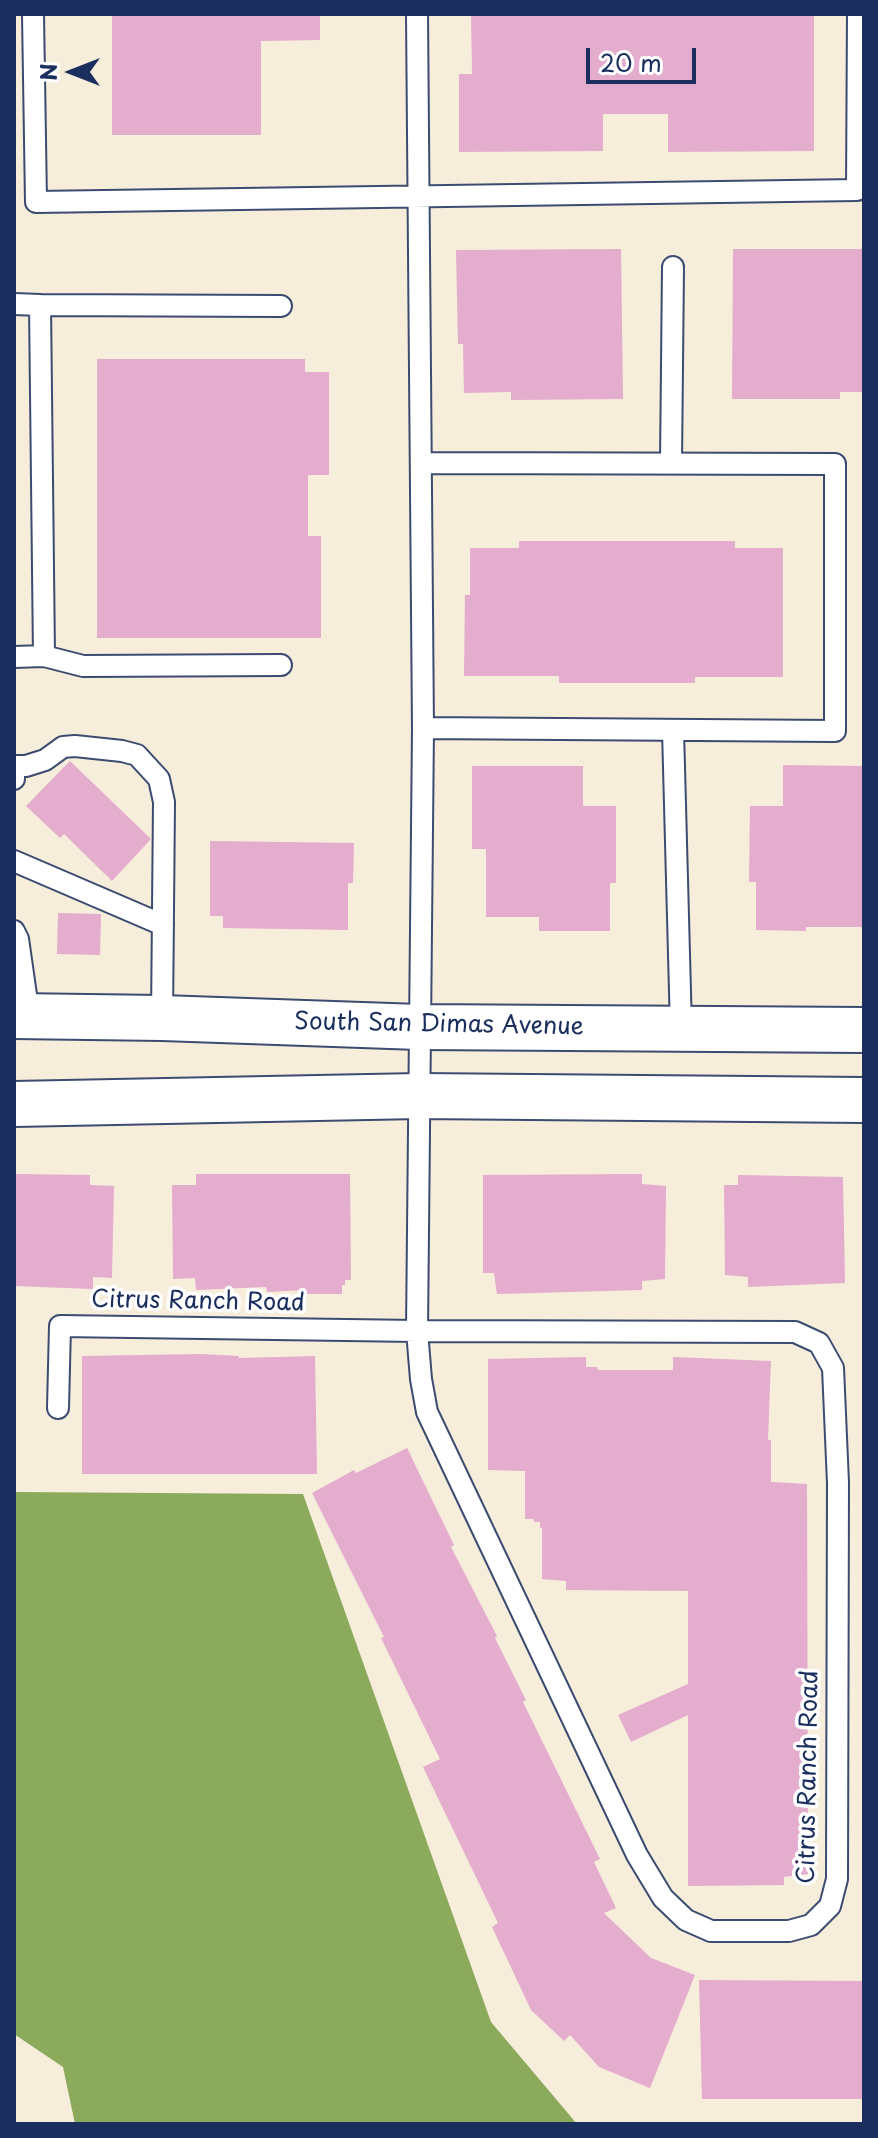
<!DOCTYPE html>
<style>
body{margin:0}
#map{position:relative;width:878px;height:2138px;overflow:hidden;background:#f6eddb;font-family:"Playpen Sans",sans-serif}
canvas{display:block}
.frame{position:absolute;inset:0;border:16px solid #1b2f5e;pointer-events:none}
.north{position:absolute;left:32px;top:32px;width:80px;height:80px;-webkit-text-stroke:6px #fff;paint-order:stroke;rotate:270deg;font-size:22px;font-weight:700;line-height:32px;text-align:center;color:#1b2f5e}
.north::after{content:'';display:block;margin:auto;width:28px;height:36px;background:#1b2f5e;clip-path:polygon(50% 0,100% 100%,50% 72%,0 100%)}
.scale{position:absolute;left:586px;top:48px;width:110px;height:36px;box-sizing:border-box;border:4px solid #1b2f5e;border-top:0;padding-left:10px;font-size:24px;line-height:28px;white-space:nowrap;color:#1b2f5e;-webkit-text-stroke:6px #fff;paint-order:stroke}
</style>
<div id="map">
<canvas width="878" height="2138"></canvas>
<div class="frame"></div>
<div class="north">N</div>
<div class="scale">20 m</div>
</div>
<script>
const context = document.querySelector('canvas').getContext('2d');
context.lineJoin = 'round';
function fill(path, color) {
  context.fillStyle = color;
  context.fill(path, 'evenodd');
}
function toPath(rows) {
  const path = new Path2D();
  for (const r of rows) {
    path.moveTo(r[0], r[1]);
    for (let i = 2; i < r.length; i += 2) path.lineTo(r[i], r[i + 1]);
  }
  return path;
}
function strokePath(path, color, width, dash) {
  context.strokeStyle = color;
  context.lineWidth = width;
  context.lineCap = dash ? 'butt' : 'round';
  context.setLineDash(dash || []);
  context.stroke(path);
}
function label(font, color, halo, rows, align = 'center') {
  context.font = font + ' "Playpen Sans",sans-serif';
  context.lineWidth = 7;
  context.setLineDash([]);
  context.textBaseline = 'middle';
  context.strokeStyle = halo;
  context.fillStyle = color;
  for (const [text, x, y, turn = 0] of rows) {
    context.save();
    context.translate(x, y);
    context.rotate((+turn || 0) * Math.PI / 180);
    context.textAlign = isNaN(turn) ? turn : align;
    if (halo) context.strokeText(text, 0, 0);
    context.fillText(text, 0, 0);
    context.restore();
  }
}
fill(toPath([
 [14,1492,303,1494,491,2022,577,2124,75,2124,63,2067,14,2034]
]), '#8caa5c');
fill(toPath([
 [112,14,320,14,320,40,261,41,261,135,112,135],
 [471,14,814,14,814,151,668,152,668,114,603,114,603,151,459,152,459,74,472,74],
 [621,249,623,399,511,400,511,392,464,393,463,344,458,344,456,250],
 [733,249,864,249,864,392,840,392,840,399,732,399],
 [97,359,305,359,305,372,329,372,329,475,308,475,308,536,321,536,321,638,97,638],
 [519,541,735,541,735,548,783,548,783,677,695,677,695,683,559,683,559,676,464,676,465,595,470,595,470,548,519,548],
 [70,761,151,839,112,881,64,834,60,838,26,806],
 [783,765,864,766,864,927,806,927,806,931,756,930,756,882,749,882,750,806,783,806],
 [472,766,583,766,583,806,616,806,616,883,610,883,610,931,539,931,539,917,486,917,486,849,472,849],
 [210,841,354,843,353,883,348,883,348,930,223,928,223,916,210,916],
 [58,913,101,914,100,955,57,954],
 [14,1174,90,1175,90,1185,114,1186,112,1278,93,1277,93,1289,14,1286],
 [196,1174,350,1174,351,1280,345,1280,345,1285,342,1285,342,1294,306,1294,306,1290,267,1292,266,1287,196,1290,195,1278,173,1279,172,1185,196,1185],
 [642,1174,642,1184,666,1186,665,1279,642,1281,642,1290,497,1294,494,1273,483,1273,483,1175],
 [738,1175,843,1177,845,1283,748,1287,748,1277,725,1275,724,1185,738,1185],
 [201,1354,239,1356,239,1358,315,1356,317,1474,82,1474,82,1356],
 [586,1357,586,1367,597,1367,598,1370,673,1370,673,1357,771,1361,768,1440,771,1440,771,1482,807,1484,808,1874,784,1877,784,1885,688,1886,688,1715,631,1742,618,1715,688,1684,688,1591,566,1590,566,1581,542,1579,542,1528,540,1528,540,1522,534,1522,534,1519,525,1519,525,1471,488,1470,488,1359],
 [407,1448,454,1545,451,1547,497,1636,495,1638,526,1700,523,1702,600,1859,594,1862,616,1908,604,1913,651,1958,695,1975,650,2088,599,2067,570,2035,564,2041,531,2010,492,1927,498,1923,423,1767,440,1759,381,1638,384,1637,312,1493,354,1470,356,1473],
 [699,1980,863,1981,864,2099,702,2099]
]), '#e4accd');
const service = toPath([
 [33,14,36,202,857,190,858,14],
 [14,304,40,305,44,656,14,657],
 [40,305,281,306],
 [421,463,835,464,835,731,423,728],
 [671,463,673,267],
 [44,656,83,666,281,665],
 [673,730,681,1029],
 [14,779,14,766,26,766,45,760,63,747,75,746,122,751,137,755,159,779,164,802,162,1018],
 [14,861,163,925],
 [14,931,18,939,29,1016],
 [417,1331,795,1332,819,1343,833,1368,838,1483,837,1879,830,1906,811,1925,789,1931,711,1931,686,1920,663,1898,637,1855,427,1412,421,1379,417,1331],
 [58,1408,60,1326,417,1331,423,728,417,14]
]);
const tertiary = toPath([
 [14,1016,162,1018,419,1027,864,1030],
 [14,1104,419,1096,864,1100]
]);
strokePath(service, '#3c4c71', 24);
strokePath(tertiary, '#3c4c71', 48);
strokePath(service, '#fff', 20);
strokePath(tertiary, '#fff', 44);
label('24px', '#1b2f5e', '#fff', [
 ["South San Dimas Avenue",439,1025,1],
 ["Citrus Ranch Road",198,1302,1],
 ["Citrus Ranch Road",809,1777,-89]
]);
</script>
